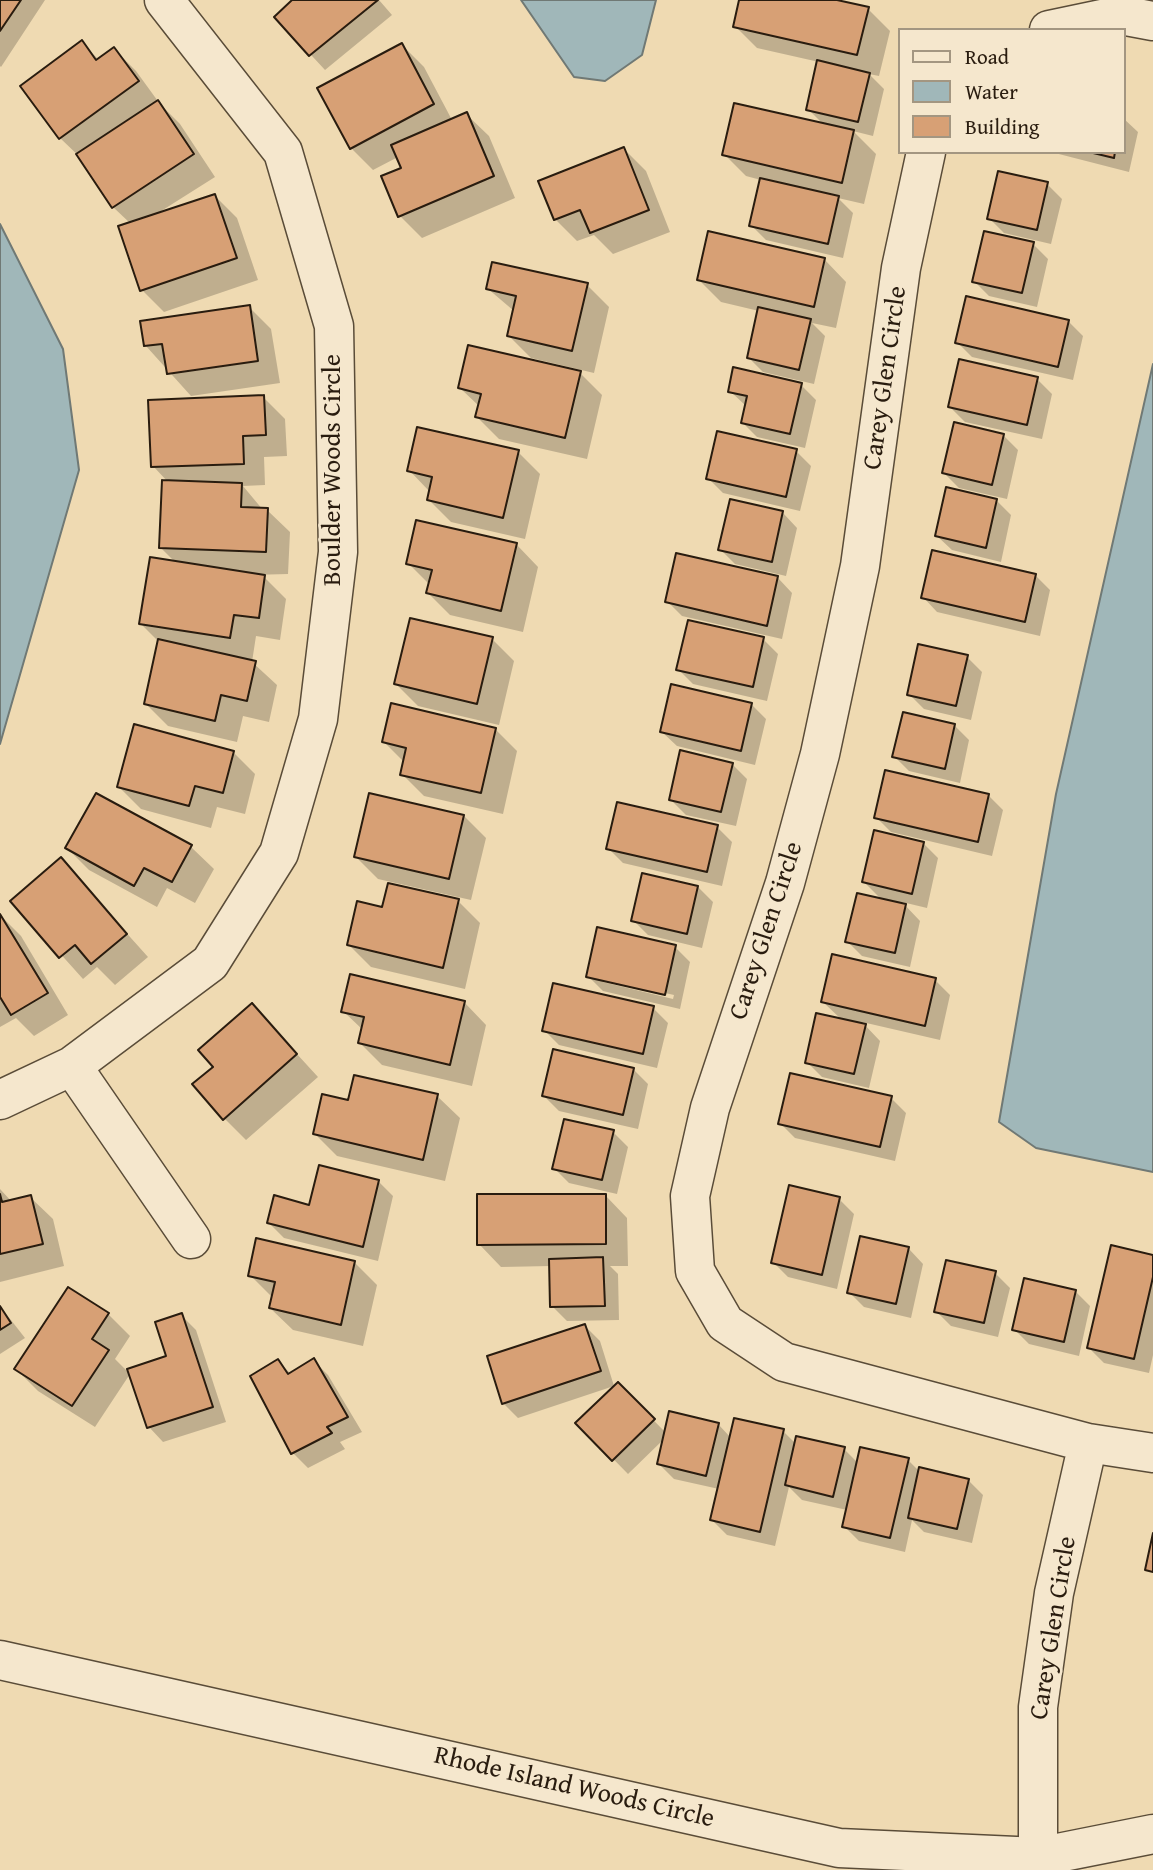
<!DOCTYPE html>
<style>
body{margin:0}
#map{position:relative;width:1153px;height:1870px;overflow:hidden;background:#efdab2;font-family:"Gentium Book Plus",serif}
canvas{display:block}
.legend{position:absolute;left:898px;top:28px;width:228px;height:126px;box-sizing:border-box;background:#f5e7cd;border:2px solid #a39681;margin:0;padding:9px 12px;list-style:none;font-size:21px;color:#291c0f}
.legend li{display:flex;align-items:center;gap:14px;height:35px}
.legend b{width:35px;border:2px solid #a39681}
</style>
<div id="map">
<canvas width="1153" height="1870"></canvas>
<ul class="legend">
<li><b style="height:9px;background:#f5e7cd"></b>Road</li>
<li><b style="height:19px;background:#a0b7b9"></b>Water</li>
<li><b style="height:19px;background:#d7a075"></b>Building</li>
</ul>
</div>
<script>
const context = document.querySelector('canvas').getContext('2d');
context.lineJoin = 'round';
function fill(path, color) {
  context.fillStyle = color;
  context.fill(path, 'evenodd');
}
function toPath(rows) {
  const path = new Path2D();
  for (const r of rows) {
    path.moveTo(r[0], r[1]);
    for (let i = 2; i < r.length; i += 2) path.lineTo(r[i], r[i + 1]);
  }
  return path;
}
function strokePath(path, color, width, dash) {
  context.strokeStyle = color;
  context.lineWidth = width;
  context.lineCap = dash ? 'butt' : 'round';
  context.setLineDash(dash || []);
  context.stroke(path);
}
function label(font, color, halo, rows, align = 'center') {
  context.font = font + ' "Gentium Book Plus",serif';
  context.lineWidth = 5;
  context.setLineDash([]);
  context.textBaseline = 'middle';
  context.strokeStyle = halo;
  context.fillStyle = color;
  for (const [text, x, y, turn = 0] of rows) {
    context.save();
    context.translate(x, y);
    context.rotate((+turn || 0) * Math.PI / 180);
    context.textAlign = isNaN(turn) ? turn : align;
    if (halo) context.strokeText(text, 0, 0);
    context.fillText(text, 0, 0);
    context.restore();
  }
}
const water = toPath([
 [521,0,656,0,642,55,605,81,574,77,521,0],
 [0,224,63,349,79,470,0,744,0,224],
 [1153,364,1153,1172,1036,1148,999,1122,1056,794,1153,364]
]);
fill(water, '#a0b7b9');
strokePath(water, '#707975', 2);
fill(toPath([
 [0,0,45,0,1,67,0,66],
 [295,0,379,0,392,15,325,70,276,17],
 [741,0,829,0,868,9,890,31,879,76,869,74,884,89,873,136,853,131,876,154,864,204,838,198,853,213,843,258,766,240,751,225,761,180,746,176,724,154,824,125,808,109,819,62,757,48,735,26],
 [82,43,99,60,114,49,136,71,160,104,180,124,215,177,158,213,215,196,237,218,258,280,164,312,142,290,131,224,113,207,83,160,60,138,22,86],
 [402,45,424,67,452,120,466,114,489,136,515,198,422,238,400,216,403,169,398,157,373,170,351,148],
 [1123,118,1138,132,1129,172,1051,152,1123,152],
 [624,149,646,171,670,232,613,254,594,235,577,241,555,219],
 [1047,184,1062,199,1051,244,1004,233,989,218],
 [1033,244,1048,259,1037,307,989,296,974,281],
 [824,259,846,282,836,328,812,323,825,336,814,384,763,372,748,357,759,311,721,302,699,280],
 [587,285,609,307,594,373,531,358,509,336,514,311,487,288],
 [249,307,271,329,280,383,191,396,146,346],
 [1068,321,1083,336,1073,380,972,357,957,342],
 [580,373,602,395,587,459,499,439,477,417,480,407,460,388],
 [1037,379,1052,394,1042,439,965,422,950,407],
 [801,385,816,400,805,448,757,437,742,422,746,406,730,391],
 [263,397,285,419,287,456,264,457,265,485,243,486,263,510,267,510,290,532,288,574,251,575,264,577,286,599,280,640,256,636,252,662,277,685,269,722,243,716,237,742,168,726,146,704,159,642,141,624,176,563,161,548,168,482,153,466],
 [1003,435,1018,450,1007,499,959,488,944,473],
 [796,451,811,466,800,511,723,493,708,478],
 [518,452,540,474,525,539,451,522,429,500,430,492,409,470],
 [996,500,1011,515,1001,562,952,550,937,536],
 [783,513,797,528,786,576,735,564,720,549],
 [516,544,538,567,523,632,450,615,428,593,430,585,408,563],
 [1035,575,1050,590,1040,636,937,612,923,597],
 [778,578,792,593,782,639,682,616,667,601],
 [492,639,514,661,499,725,418,706,396,684],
 [763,639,778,654,767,701,693,684,678,669],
 [967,657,982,672,971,720,924,709,909,694],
 [751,704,766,719,755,765,677,746,662,732],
 [954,725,969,740,960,783,909,771,894,756],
 [495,729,517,751,503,814,424,796,402,774,405,763,384,742],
 [233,752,255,774,245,814,217,807,211,828,141,809,119,787],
 [732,764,747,779,736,826,686,815,671,800],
 [97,795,191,847,214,869,195,903,167,888,157,907,89,870,67,848],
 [988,795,1003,810,992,856,891,832,876,817],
 [464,816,486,838,471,900,378,879,356,857],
 [717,827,732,842,722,886,623,863,608,848],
 [923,843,938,858,927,908,902,902,920,921,910,967,862,956,847,941,882,900,864,882],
 [61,860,148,957,115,985,97,967,83,979,13,901],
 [698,887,713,902,702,948,648,935,633,920],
 [458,901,480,923,465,989,371,967,349,945],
 [0,915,21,936,68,1015,34,1036,16,1018,0,1027],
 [675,947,690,962,680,1009,603,991,588,976],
 [603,979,674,995,673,999,603,982],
 [935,980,950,995,940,1040,862,1022,880,1041,869,1088,822,1077,807,1062,842,1020,823,1002],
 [464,1002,486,1025,472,1086,382,1065,360,1043,363,1030,343,1011],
 [252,1005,318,1077,246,1140,224,1118,215,1067],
 [653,1008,668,1023,657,1068,559,1045,544,1030],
 [633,1069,648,1084,638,1129,559,1111,544,1096],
 [437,1096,460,1118,445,1181,337,1156,315,1134,349,1102],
 [891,1098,906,1113,895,1161,795,1138,780,1123],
 [613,1132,628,1147,617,1194,569,1183,554,1168],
 [378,1181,393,1196,378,1261,284,1238,269,1223],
 [0,1189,12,1202,30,1197,53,1219,64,1266,0,1282],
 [605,1195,627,1218,628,1266,610,1266,618,1274,619,1320,567,1321,552,1306,551,1266,501,1267,479,1244],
 [839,1199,854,1214,837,1289,788,1277,773,1262],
 [909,1249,923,1264,911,1318,864,1307,849,1292],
 [1153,1257,1153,1355,1149,1373,1104,1363,1089,1348],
 [355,1263,377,1285,363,1346,293,1330,270,1308,273,1298,250,1275],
 [995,1273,1010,1288,998,1337,951,1326,936,1311],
 [68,1289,108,1314,130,1336,115,1359,130,1374,95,1427,38,1391,16,1369],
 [1075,1291,1090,1306,1079,1356,1029,1344,1014,1329],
 [0,1306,25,1338,0,1354],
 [181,1315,196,1330,226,1422,163,1442,149,1427],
 [585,1326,600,1341,614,1386,518,1418,503,1403],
 [313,1360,328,1375,362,1432,340,1442,345,1449,308,1468,293,1453,278,1361,291,1374],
 [618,1384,666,1433,718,1424,731,1438,783,1431,796,1444,844,1449,858,1463,908,1460,920,1472,968,1480,983,1495,972,1543,924,1532,912,1520,905,1552,859,1541,844,1526,847,1510,802,1500,789,1487,775,1546,727,1535,712,1520,719,1489,674,1479,659,1464,664,1439,628,1474,578,1423]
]), '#0003');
const building = toPath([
 [0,0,21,0,0,31,0,0],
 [292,0,378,0,309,56,274,17,292,0],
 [739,0,837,0,869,7,857,55,733,27,739,0],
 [82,40,96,60,114,47,139,81,59,139,20,86,82,40],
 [402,43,434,104,350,149,317,88,402,43],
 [817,60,870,73,858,122,806,110,817,60],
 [158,100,194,154,112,208,76,154,158,100],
 [734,103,854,130,842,183,722,155,734,103],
 [467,112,494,176,398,217,381,176,401,168,391,145,467,112],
 [624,147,649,210,590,233,580,210,554,220,538,181,624,147],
 [1089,152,1115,152,1114,158,1089,152],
 [998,171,1048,182,1037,230,987,219,998,171],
 [760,178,839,196,828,244,749,226,760,178],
 [215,194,237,258,140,291,118,226,215,194],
 [708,231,825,258,814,307,697,280,708,231],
 [984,231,1034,242,1022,293,972,282,984,231],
 [492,262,588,283,572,351,507,336,516,296,486,289,492,262],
 [966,296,1069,320,1058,367,955,343,966,296],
 [250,305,258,361,167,374,162,344,144,346,140,321,250,305],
 [758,307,811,319,799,370,747,358,758,307],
 [468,345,581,371,565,438,475,417,481,394,458,388,468,345],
 [959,359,1038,377,1027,425,948,407,959,359],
 [733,367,802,383,790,434,741,423,747,396,728,392,733,367],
 [264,395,266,435,243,436,244,464,151,467,148,400,264,395],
 [954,422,1004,434,992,485,942,473,954,422],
 [417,427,519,450,503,518,427,500,432,477,407,471,417,427],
 [717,431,797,449,786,497,706,479,717,431],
 [162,480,242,483,241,507,268,508,266,552,159,548,162,480],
 [946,487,997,499,986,548,935,536,946,487],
 [730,499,783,511,772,562,718,550,730,499],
 [416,520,517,543,501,611,426,593,432,570,406,564,416,520],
 [932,550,1036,574,1025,622,921,598,932,550],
 [676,553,778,576,767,626,665,602,676,553],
 [150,557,265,575,259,618,234,615,230,638,139,624,150,557],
 [410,618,493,637,477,704,394,684,410,618],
 [688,620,764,637,753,687,676,670,688,620],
 [158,639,256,661,247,701,221,695,215,721,144,704,158,639],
 [918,644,968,655,956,706,907,695,918,644],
 [671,684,752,703,741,751,660,732,671,684],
 [391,703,496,728,481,793,400,775,406,748,382,742,391,703],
 [903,712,955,724,945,769,892,757,903,712],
 [134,724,234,751,223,793,195,786,189,806,117,787,134,724],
 [680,750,733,763,721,812,669,800,680,750],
 [885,770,989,794,978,842,874,818,885,770],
 [96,793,192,845,172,882,144,868,134,886,65,848,96,793],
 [369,793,464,815,449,879,354,857,369,793],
 [617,802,718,825,707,872,606,849,617,802],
 [874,830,924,842,912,894,862,882,874,830],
 [61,857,127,934,91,964,75,945,59,958,10,901,61,857],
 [642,873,698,886,687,934,631,921,642,873],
 [388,883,459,899,443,968,347,945,357,901,382,907,388,883],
 [857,893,906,904,895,953,845,942,857,893],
 [0,914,48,993,11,1015,0,997,0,914],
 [597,927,676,945,665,995,586,977,597,927],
 [832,954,936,978,925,1026,821,1002,832,954],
 [350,974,465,1001,450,1065,358,1043,364,1017,341,1012,350,974],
 [553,983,654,1006,643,1054,542,1031,553,983],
 [252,1003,297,1054,223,1120,192,1084,213,1067,198,1050,252,1003],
 [816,1013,866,1024,854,1074,805,1063,816,1013],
 [553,1049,634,1068,623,1115,542,1096,553,1049],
 [790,1073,892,1096,880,1147,778,1124,790,1073],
 [354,1075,438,1094,423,1160,313,1134,322,1094,348,1100,354,1075],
 [564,1119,614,1130,602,1180,552,1169,564,1119],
 [319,1165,379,1180,363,1247,267,1223,274,1195,309,1205,319,1165],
 [789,1185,840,1197,822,1275,771,1263,789,1185],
 [0,1194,2,1202,31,1195,43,1244,0,1254,0,1194],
 [477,1194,606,1194,606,1244,477,1245,477,1194],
 [860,1236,909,1247,896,1304,847,1293,860,1236],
 [256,1238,355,1261,341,1325,269,1308,275,1282,248,1276,256,1238],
 [1111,1245,1153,1255,1153,1277,1134,1359,1087,1348,1111,1245],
 [603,1257,605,1306,550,1307,549,1259,603,1257],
 [946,1260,996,1271,984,1323,934,1312,946,1260],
 [1024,1278,1076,1290,1064,1342,1012,1330,1024,1278],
 [68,1287,109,1313,92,1339,109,1350,72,1406,14,1369,68,1287],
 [0,1306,11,1323,0,1330,0,1306],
 [182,1313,213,1407,147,1428,127,1369,166,1356,155,1322,182,1313],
 [585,1324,601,1371,502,1404,487,1356,585,1324],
 [314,1358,348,1417,327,1427,332,1433,291,1454,250,1376,278,1359,288,1374,314,1358],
 [618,1382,655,1419,612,1461,575,1423,618,1382],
 [669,1411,719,1423,706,1476,657,1464,669,1411],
 [734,1418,784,1429,760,1532,710,1520,734,1418],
 [796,1436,845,1447,833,1497,785,1485,796,1436],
 [860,1447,909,1458,890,1538,842,1527,860,1447],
 [919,1467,969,1479,957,1529,908,1518,919,1467],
 [1153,1533,1153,1572,1145,1570,1153,1533]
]);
fill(building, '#d7a075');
strokePath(building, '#291c0f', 2);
const minor = toPath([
 [1049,30,1121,15,1153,21],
 [926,152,901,268,860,566,820,754,785,883,710,1108,690,1196,695,1271,725,1323,784,1362,1088,1443,1153,1453],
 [72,1066,191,1239],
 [0,1100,72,1066,210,963,279,853,318,719,338,552,334,326,283,152,164,0],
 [1038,1857,1038,1707,1054,1593,1088,1443]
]);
const tertiary = toPath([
 [0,1660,839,1848,1038,1857,1153,1834]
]);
strokePath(minor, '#5a4c38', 41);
strokePath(tertiary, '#5a4c38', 41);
strokePath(minor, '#f5e7cd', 38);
strokePath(tertiary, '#f5e7cd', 38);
label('26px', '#291c0f', '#f5e7cd', [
 ["Carey Glen Circle",886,378,-82],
 ["Boulder Woods Circle",333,470,-90],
 ["Carey Glen Circle",767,931,-72],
 ["Carey Glen Circle",1054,1628,-81],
 ["Rhode Island Woods Circle",574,1788,13]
]);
</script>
